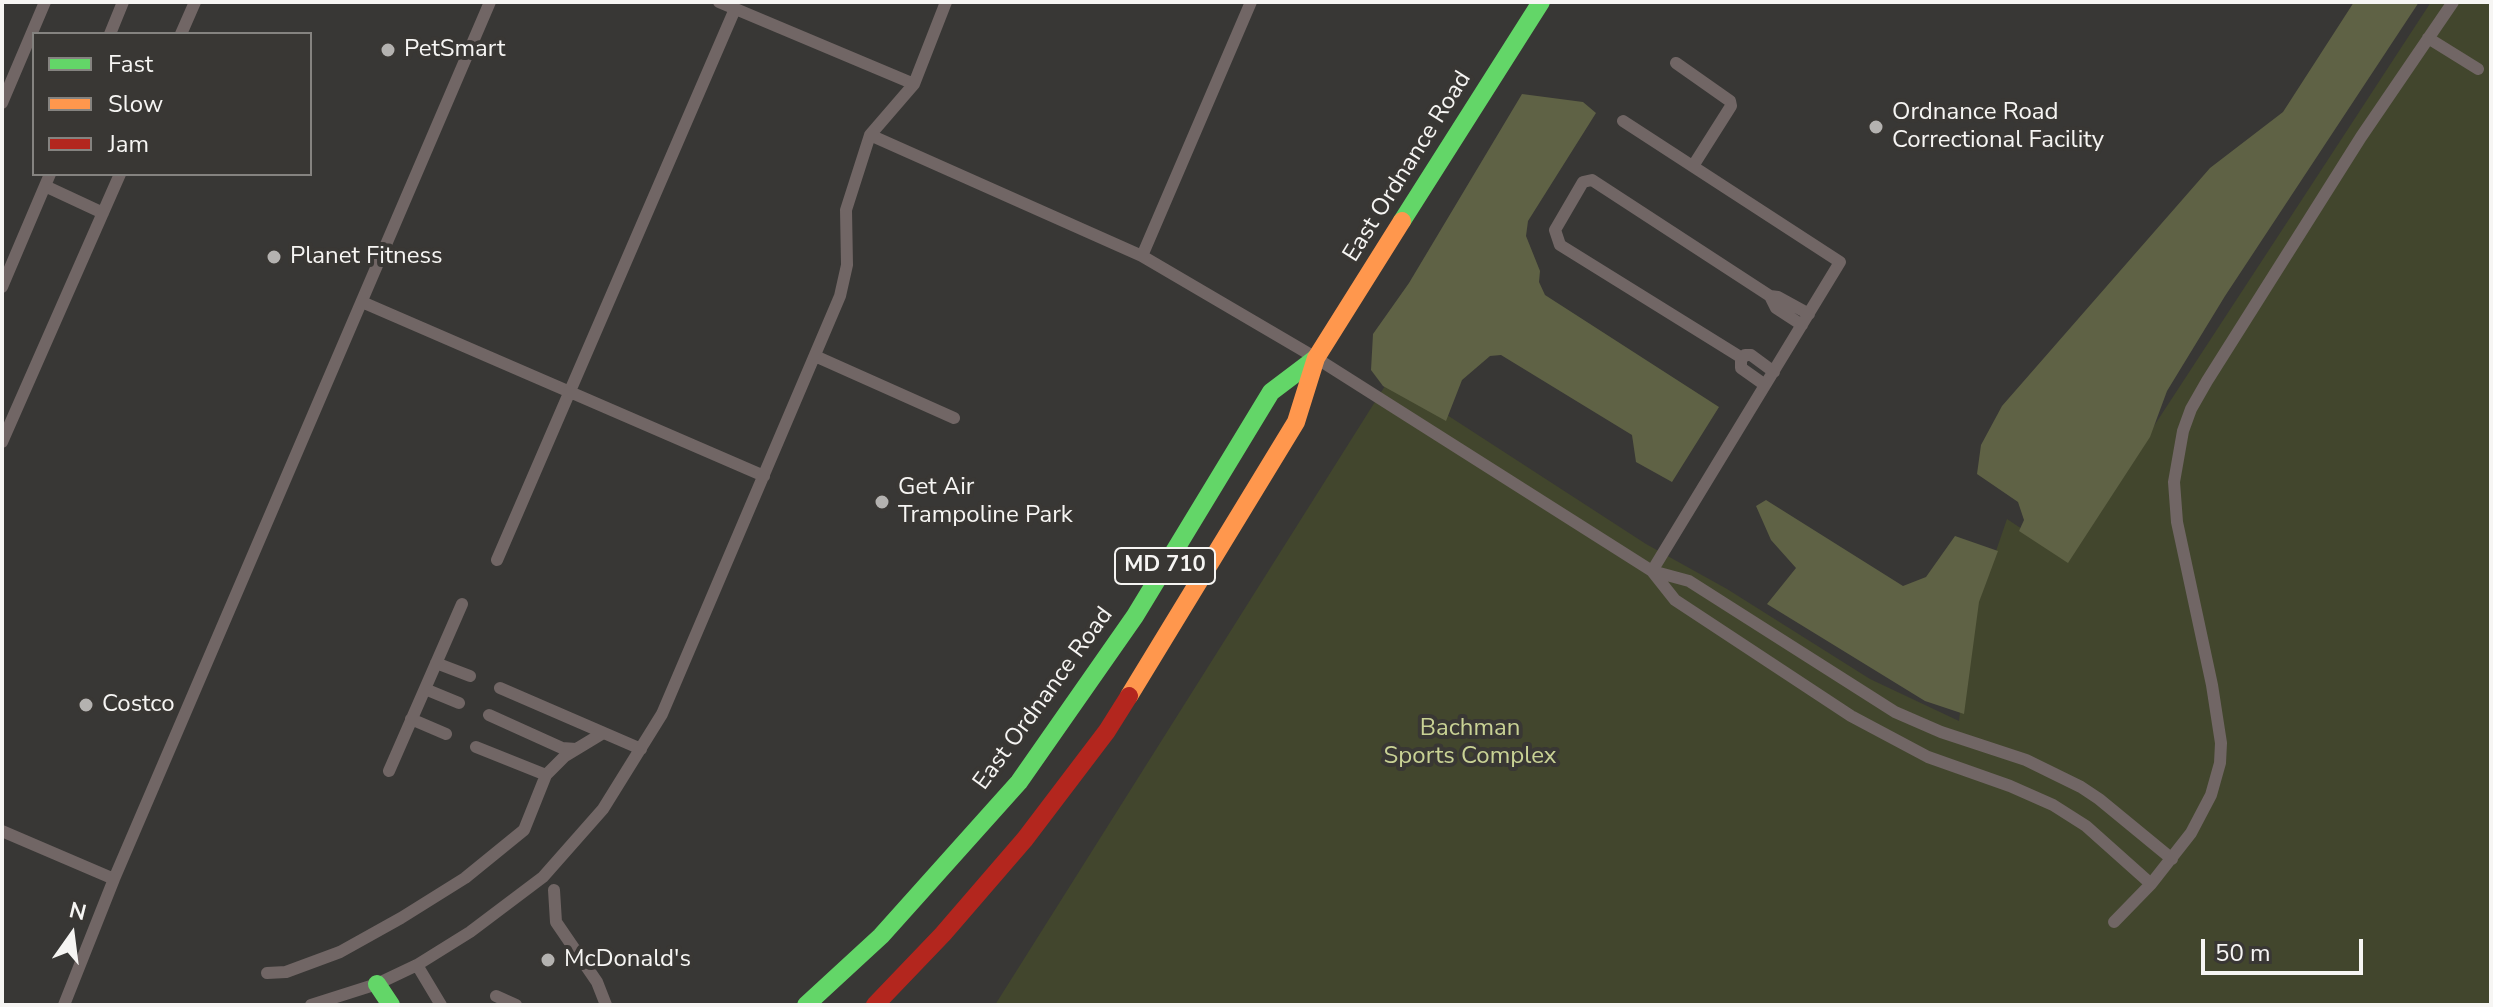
<!DOCTYPE html>
<style>
body{margin:0}
#map{position:relative;width:2493px;height:1007px;overflow:hidden;background:#383735;font-family:"Nunito Sans",sans-serif}
canvas{display:block}
.frame{position:absolute;inset:0;border:4px solid #f6f5f3;pointer-events:none}
.legend{position:absolute;left:32px;top:32px;width:280px;height:144px;box-sizing:border-box;background:#393734;border:2px solid #858380;margin:0;padding:10px 14px;list-style:none;font-size:24px;color:#f6f5f3}
.legend li{display:flex;align-items:center;gap:16px;height:40px}
.legend b{width:40px;border:2px solid #858380}
.north{position:absolute;left:32px;top:895px;width:80px;height:80px;-webkit-text-stroke:6px #393734;paint-order:stroke;rotate:14deg;font-size:22px;font-weight:700;line-height:32px;text-align:center;color:#f6f5f3}
.north::after{content:'';display:block;margin:auto;width:28px;height:36px;background:#f6f5f3;clip-path:polygon(50% 0,100% 100%,50% 72%,0 100%)}
.scale{position:absolute;left:2201px;top:939px;width:162px;height:36px;box-sizing:border-box;border:4px solid #f6f5f3;border-top:0;padding-left:10px;font-size:24px;line-height:28px;white-space:nowrap;color:#f6f5f3;-webkit-text-stroke:6px #393734;paint-order:stroke}
</style>
<div id="map">
<canvas width="2493" height="1007"></canvas>
<div class="frame"></div>
<ul class="legend">
<li><b style="height:10px;background:#63d668"></b>Fast</li>
<li><b style="height:10px;background:#ff974d"></b>Slow</li>
<li><b style="height:10px;background:#b3261e"></b>Jam</li>
</ul>
<div class="north">N</div>
<div class="scale">50 m</div>
</div>
<script>
const context = document.querySelector('canvas').getContext('2d');
context.lineJoin = 'round';
function fill(path, color) {
  context.fillStyle = color;
  context.fill(path, 'evenodd');
}
function toPath(rows) {
  const path = new Path2D();
  for (const r of rows) {
    path.moveTo(r[0], r[1]);
    for (let i = 2; i < r.length; i += 2) path.lineTo(r[i], r[i + 1]);
  }
  return path;
}
function strokePath(path, color, width, dash) {
  context.strokeStyle = color;
  context.lineWidth = width;
  context.lineCap = dash ? 'butt' : 'round';
  context.setLineDash(dash || []);
  context.stroke(path);
}
function label(font, color, halo, rows, align = 'center') {
  context.font = font + ' "Nunito Sans",sans-serif';
  context.lineWidth = 8;
  context.setLineDash([]);
  context.textBaseline = 'middle';
  context.strokeStyle = halo;
  context.fillStyle = color;
  for (const [text, x, y, turn = 0] of rows) {
    context.save();
    context.translate(x, y);
    context.rotate((+turn || 0) * Math.PI / 180);
    context.textAlign = isNaN(turn) ? turn : align;
    if (halo) context.strokeText(text, 0, 0);
    context.fillText(text, 0, 0);
    context.restore();
  }
}
fill(toPath([
 [2431,2,2491,2,2491,1005,995,1005,1390,378,1646,544,1727,589,1870,679,1959,721,1968,640,1975,612,2007,519,2067,559]
]), '#42462d');
fill(toPath([
 [2354,2,2419,2,2225,296,2167,391,2150,437,2068,563,2019,531,2024,520,2018,502,1977,474,1981,445,2002,406,2210,168,2283,112],
 [1522,94,1583,102,1596,113,1528,221,1526,236,1540,271,1539,282,1545,295,1719,407,1672,482,1636,462,1632,435,1501,355,1490,356,1462,380,1446,421,1383,386,1371,370,1373,334,1409,283],
 [1766,500,1903,586,1926,577,1955,536,1998,551,1979,602,1964,714,1925,701,1767,604,1796,568,1771,540,1756,506]
]), '#5f6245');
strokePath(toPath([
 [719,2,914,84],
 [110,34,123,2],
 [181,34,195,2],
 [2428,38,2478,69],
 [1676,63,1730,101,1731,106,1693,166],
 [2,103,45,2],
 [870,135,914,84,946,2],
 [45,186,103,213],
 [1142,256,1251,2],
 [2,287,50,174],
 [1770,296,1776,308,1802,325],
 [362,302,764,476],
 [815,356,954,418],
 [1742,358,1560,245,1555,230,1583,182,1592,180,1770,296,1778,297,1809,314],
 [1765,385,1741,368,1741,360,1745,355,1751,355,1774,372],
 [2,442,120,174],
 [497,560,735,9],
 [1652,571,1689,581,1895,712,1941,732,2026,760,2081,787,2099,799,2172,859],
 [1652,571,1675,600,1851,716,1928,757,2010,786,2053,805,2086,826,2151,884],
 [436,663,470,676],
 [500,688,641,749],
 [425,689,459,703],
 [489,715,562,748,576,749],
 [411,719,446,734],
 [476,747,546,775,565,756,603,733],
 [389,771,462,604],
 [2,831,114,879],
 [554,890,556,922,597,982,606,1005],
 [2114,922,2151,884,2191,833,2211,795,2220,763,2221,743,2212,685,2177,522,2174,482,2183,431,2191,409,2207,381,2361,137,2453,2],
 [417,965,441,1005],
 [267,973,286,972,340,952,401,918,465,878,524,830,546,775],
 [496,996,516,1005],
 [64,1005,114,879,490,2],
 [311,1005,377,984,417,965,470,932,543,877,603,809,662,714,840,296,847,265,846,210,870,135,1142,256,1316,358,1652,571,1840,262,1623,121]
]), '#716665', 12);
strokePath(toPath([
 [1402,221,1541,2],
 [377,984,391,1005],
 [806,1005,881,936,1019,782,1135,616,1271,392,1316,358]
]), '#63d668', 18);
strokePath(toPath([
 [1129,696,1296,422,1316,358,1402,221]
]), '#ff974d', 18);
strokePath(toPath([
 [875,1005,943,934,1025,839,1107,731,1129,696]
]), '#b3261e', 18);
for (const [x, y, r, color] of [
 [388,50,8,"#b4b2b0"],
 [1876,127,8,"#b4b2b0"],
 [274,257,8,"#b4b2b0"],
 [882,502,8,"#b4b2b0"],
 [86,705,8,"#b4b2b0"],
 [548,960,8,"#b4b2b0"]
]) {
  const dot = new Path2D();
  dot.arc(x, y, r, 0, 2 * Math.PI);
  context.fillStyle = color;
  context.fill(dot);
  strokePath(dot, '#393734', 3);
}
for (const [x, y, w] of [
 [1165,566,100]
]) {
  const box = new Path2D();
  box.roundRect(x - w / 2, y - 18, w, 36, 6);
  context.fillStyle = '#393734';
  context.fill(box);
  strokePath(box, '#f6f5f3', 2);
}
label('bold 22px', '#f6f5f3', null, [
 ["MD 710",1165,566]
]);
label('24px', '#f6f5f3', '#393734', [
 ["PetSmart",404,50],
 ["Ordnance Road",1892,113],
 ["Correctional Facility",1892,141],
 ["Planet Fitness",290,257],
 ["Get Air",898,488],
 ["Trampoline Park",898,516],
 ["Costco",102,705],
 ["McDonald's",564,960]
], 'left');
label('24px', '#f6f5f3', '#393734', [
 ["East Ordnance Road",1408,167,-58],
 ["East Ordnance Road",1044,699,-54]
]);
label('24px', '#c9d295', '#393734', [
 ["Bachman",1470,729],
 ["Sports Complex",1470,757]
]);
</script>
